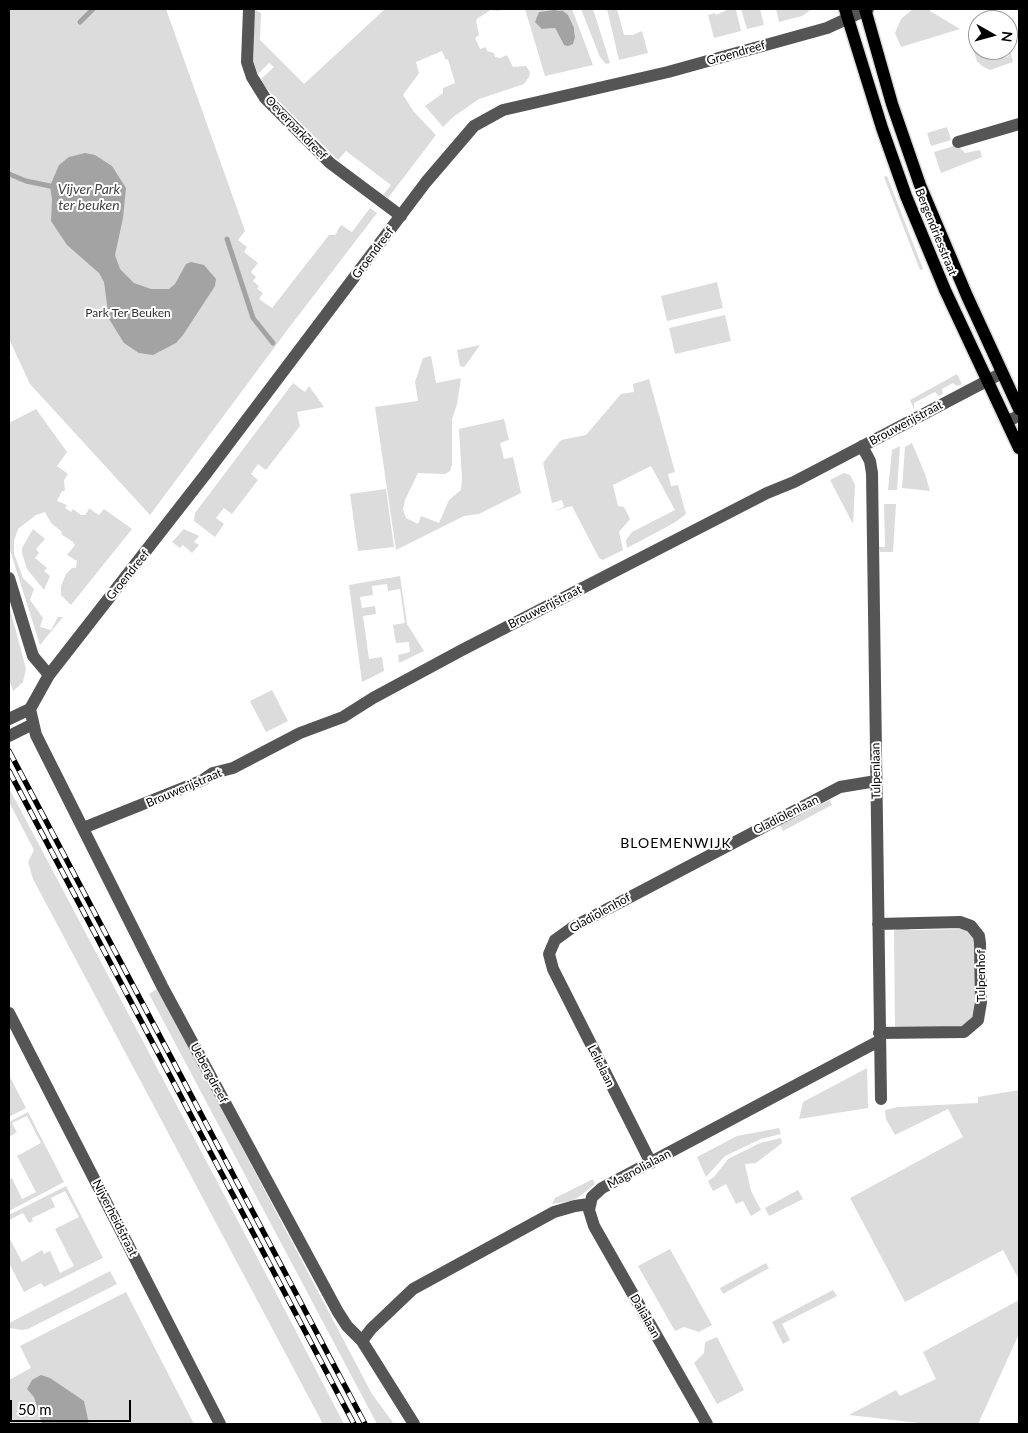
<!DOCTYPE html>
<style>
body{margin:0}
#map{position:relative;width:1028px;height:1433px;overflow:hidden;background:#fff;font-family:Lato,sans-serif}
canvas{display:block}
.frame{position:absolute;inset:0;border:10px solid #000;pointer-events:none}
.north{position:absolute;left:968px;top:10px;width:50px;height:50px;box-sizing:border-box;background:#fff;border:1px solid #999;border-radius:50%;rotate:97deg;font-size:14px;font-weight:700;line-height:20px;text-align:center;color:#000}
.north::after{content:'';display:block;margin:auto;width:18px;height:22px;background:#000;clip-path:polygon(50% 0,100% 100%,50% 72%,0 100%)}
.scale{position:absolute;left:10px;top:1400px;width:121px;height:22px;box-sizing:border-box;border:2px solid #000;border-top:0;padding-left:6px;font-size:15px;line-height:18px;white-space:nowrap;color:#000;-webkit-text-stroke:4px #fff;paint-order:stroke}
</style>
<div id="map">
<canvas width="1028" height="1433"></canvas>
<div class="frame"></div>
<div class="north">N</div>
<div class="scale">50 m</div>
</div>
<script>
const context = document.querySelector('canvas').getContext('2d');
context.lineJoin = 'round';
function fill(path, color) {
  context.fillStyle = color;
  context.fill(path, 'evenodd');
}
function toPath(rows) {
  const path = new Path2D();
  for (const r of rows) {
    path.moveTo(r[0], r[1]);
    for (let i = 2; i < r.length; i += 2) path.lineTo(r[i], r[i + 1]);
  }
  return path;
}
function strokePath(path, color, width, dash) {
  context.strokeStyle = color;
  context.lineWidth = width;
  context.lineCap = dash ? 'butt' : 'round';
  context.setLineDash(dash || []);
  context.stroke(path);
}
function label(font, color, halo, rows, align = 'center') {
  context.font = font + ' Lato,sans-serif';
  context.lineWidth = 4;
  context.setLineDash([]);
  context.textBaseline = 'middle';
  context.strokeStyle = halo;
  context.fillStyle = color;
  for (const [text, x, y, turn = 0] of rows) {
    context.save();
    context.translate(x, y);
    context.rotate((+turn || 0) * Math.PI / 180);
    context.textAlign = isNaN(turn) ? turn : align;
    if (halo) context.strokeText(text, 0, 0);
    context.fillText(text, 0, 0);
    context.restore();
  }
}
fill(toPath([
 [9,9,166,9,245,231,238,240,247,247,244,252,258,263,251,272,256,277,253,281,259,286,257,289,263,293,259,299,272,308,329,235,335,235,341,225,352,232,370,208,377,213,288,329,150,515,30,384,9,339],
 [254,9,261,13,260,40,304,84,385,9,503,9,498,11,491,10,478,18,476,21,479,35,475,38,480,49,486,47,487,51,494,53,495,57,500,58,507,55,513,67,526,66,530,72,529,77,524,84,479,99,453,117,443,127,425,106,443,93,443,88,455,83,448,59,446,60,442,51,416,62,419,73,403,95,414,112,436,135,388,198,383,195,391,185,346,151,338,160,265,87,261,79,274,67,269,63,258,74,256,69,253,61],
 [525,9,572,9,593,65,545,76],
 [559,10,574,28,575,33,575,37,564,45,555,28,542,29,546,11],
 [581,9,593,9,610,63,606,64,600,57],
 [607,9,617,9,624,35,633,35,642,31,648,53,619,60],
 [741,9,760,9,764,25,747,29],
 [776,9,812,9,802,16,779,22],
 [913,9,931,9,930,11,960,29,901,47,895,33,901,19],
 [727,10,736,10,741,31,714,38,708,15,715,13,716,15],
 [978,41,978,50,991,50,996,60,1009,56,1008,42,1013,62,990,70,982,66,977,61,971,43],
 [947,127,951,140,931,146,927,133],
 [957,145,965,153,980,150,982,157,941,173,934,152],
 [887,176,923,269,920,270,884,177],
 [717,282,723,308,667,321,661,296],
 [725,315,731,341,675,354,669,328],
 [480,345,468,362,464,367,460,366,457,350],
 [431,356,436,383,461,378,457,404,452,419,452,465,450,471,445,474,418,473,405,500,403,509,406,518,418,524,421,516,439,523,449,500,461,490,462,479,459,429,504,419,509,440,500,443,504,459,513,457,521,493,479,514,464,516,396,550,375,407,418,401,415,382,423,358],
 [957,374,962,384,957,386,953,383,942,389,943,394,939,396,935,392,914,403,914,409,910,400],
 [649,379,675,472,668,474,671,486,678,485,686,514,674,523,627,548,626,540,632,532,675,510,651,466,613,485,618,506,624,507,630,519,619,532,623,550,603,560,599,558,572,506,554,511,564,507,562,500,552,503,543,463,561,440,586,435,621,394,634,392,633,384],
 [293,383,305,392,309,386,324,407,297,412,300,426,266,470,258,464,251,474,258,480,232,514,224,508,216,518,224,524,215,537,194,521,195,513],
 [36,409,67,452,57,466,68,474,64,480,65,491,62,491,57,501,67,505,65,508,71,512,73,509,81,515,85,515,89,509,87,507,99,515,104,509,132,529,71,605,61,595,61,586,66,574,72,568,76,568,77,561,67,555,75,545,73,542,61,534,62,532,51,523,45,512,36,515,18,529,14,541,14,554,23,578,34,589,30,600,43,618,40,627,51,630,58,617,63,617,40,645,9,547,9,423],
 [912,443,925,474,930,491,902,488,905,447],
 [900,446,897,490,888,490,892,450],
 [844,473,850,475,855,485,853,524,830,480],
 [386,489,394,547,358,551,350,494],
 [884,504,896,504,893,552,880,552,879,547,885,547],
 [33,529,45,539,36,549,39,553,35,558,47,568,44,571,50,576,44,590,27,569,22,553,22,548],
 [184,529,199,536,194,542,199,545,192,553,183,545,180,548,172,542],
 [400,576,407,624,424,651,399,663,398,655,410,652,409,642,396,643,393,625,405,623,400,589,388,591,387,584,372,586,373,595,360,597,362,608,375,606,376,614,363,616,369,659,382,657,384,671,362,682,349,585],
 [9,605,26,669,23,682,13,691,9,679],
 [272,690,288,721,266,732,250,701],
 [9,788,276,1293,344,1424,323,1424,33,879,28,862,34,850,9,802],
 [830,800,832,805,783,831,780,825],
 [897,928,907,928,910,930,966,929,974,936,976,970,974,1015,963,1027,895,1028,894,931],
 [158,988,372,1394,394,1424,377,1424,149,994],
 [867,1068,868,1108,799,1119,803,1102],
 [9,1075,26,1108,9,1117],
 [1019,1090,1019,1280,1003,1250,905,1302,850,1198,963,1137,948,1109,895,1135,886,1119,885,1110,898,1107,978,1103,978,1097],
 [28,1112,64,1182,9,1211,9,1180,12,1178,22,1199,36,1192,17,1156,41,1143,27,1116,12,1123,17,1132,9,1137,9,1122],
 [779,1128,781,1134,761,1139,725,1156,706,1177,697,1157,737,1136],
 [781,1138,782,1143,756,1163,745,1164,751,1191,761,1210,751,1216,743,1201,736,1204,726,1184,713,1191,708,1181,714,1177,728,1159,760,1143],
 [593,1179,595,1184,580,1196,572,1201,552,1204,555,1198],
 [66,1186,103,1258,44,1287,41,1283,24,1292,9,1263,9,1237,22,1262,42,1250,44,1254,50,1251,60,1273,74,1266,55,1229,79,1217,65,1191,51,1198,55,1207,32,1218,33,1221,29,1223,23,1213,9,1220,9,1215],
 [798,1190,803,1199,769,1216,765,1208],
 [670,1249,712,1325,699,1332,684,1327,675,1331,638,1266],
 [766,1263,769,1268,723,1294,720,1288],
 [110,1271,117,1284,28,1329,22,1330,9,1328,9,1323],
 [833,1290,837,1296,782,1324,790,1340,783,1344,772,1322],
 [126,1292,194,1424,9,1424,9,1380,31,1368,20,1346],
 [1019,1300,1019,1334,978,1424,928,1424,849,1415,896,1390,900,1396,936,1379,923,1352],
 [717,1337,744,1390,717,1404,694,1363,704,1353,705,1342]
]), '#dcdcdc');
fill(toPath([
 [554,10,563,11,568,15,574,28,575,37,573,44,568,46,564,45,555,28,542,29,535,22,539,12],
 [85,153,95,155,112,166,126,188,123,218,115,255,120,269,134,283,151,289,169,289,175,284,186,264,191,262,204,265,216,279,215,286,183,335,176,343,153,355,139,353,124,343,109,319,104,282,99,273,67,245,51,221,52,199,50,186,59,165,69,157],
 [41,1375,50,1378,84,1401,89,1424,42,1424,34,1397,27,1389,32,1380]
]), '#a3a3a3');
strokePath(toPath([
 [80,22,93,9],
 [9,174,26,181,50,186],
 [227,239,253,318,273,343]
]), '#a3a3a3', 5);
const major = toPath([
 [845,9,882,128,906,196,945,290,1019,448],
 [865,9,892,104,920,185,967,296,1019,409]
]);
strokePath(major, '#dbdbdb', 15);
strokePath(toPath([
 [249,9,247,62,252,77,265,98,330,163,401,216],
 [958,142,1019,124],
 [1007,421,1019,416],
 [862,446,870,461,872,473,881,1099],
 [9,578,33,656,49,675],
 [30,709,49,675,205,475,426,182,474,126,503,110,668,72,827,28,868,9],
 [30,709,36,735,162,986,338,1312,347,1326,362,1341,414,1424],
 [9,719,30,709],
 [9,736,33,724],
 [83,828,203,780,213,773,233,768,300,733,343,717,373,698,462,650,767,493,794,482,1002,373],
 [878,924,960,922,971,926,979,936,980,943,981,1002,978,1020,964,1032,879,1033],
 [9,1013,220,1424],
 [651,1163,553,969,549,954,555,940,573,927,840,787,876,781],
 [362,1341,371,1329,413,1289,554,1212,575,1206,589,1204],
 [707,1424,594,1226,589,1210,592,1197,602,1188,879,1041]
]), '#555', 12);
strokePath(major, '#000', 12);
const rail = toPath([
 [9,751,365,1424],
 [9,771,354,1424]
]);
strokePath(rail, '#000', 5.5);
strokePath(rail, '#fff', 4, [11]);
label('12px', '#000', '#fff', [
 ["Groendreef",736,53,-16],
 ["Oeverparkdreef",296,128,46],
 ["Bergendriesstraat",936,232,68],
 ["Groendreef",373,253,-53],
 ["Brouwerijstraat",906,423,-28],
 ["Groendreef",128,575,-51],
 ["Brouwerijstraat",545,607,-27],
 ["Tulpenlaan",876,771,-91],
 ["Brouwerijstraat",184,788,-23],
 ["Gladiolenlaan",786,815,-27],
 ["Gladiolenhof",600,913,-29],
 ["Tulpenhof",981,976,-90],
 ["Lelielaan",601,1066,63],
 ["Uebergdreef",209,1073,62],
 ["Magnolialaan",639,1169,-28],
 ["Nijverheidstraat",115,1218,63],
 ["Dalialaan",645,1316,60]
]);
label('12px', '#333', '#fff', [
 ["Park Ter Beuken",128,313]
]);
label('italic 14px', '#444', '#fff', [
 ["Vijver Park",89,189],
 ["ter beuken",89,205]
]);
context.letterSpacing = '1px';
label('14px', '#000', '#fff', [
 ["BLOEMENWIJK",676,843]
]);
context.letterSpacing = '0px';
</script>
